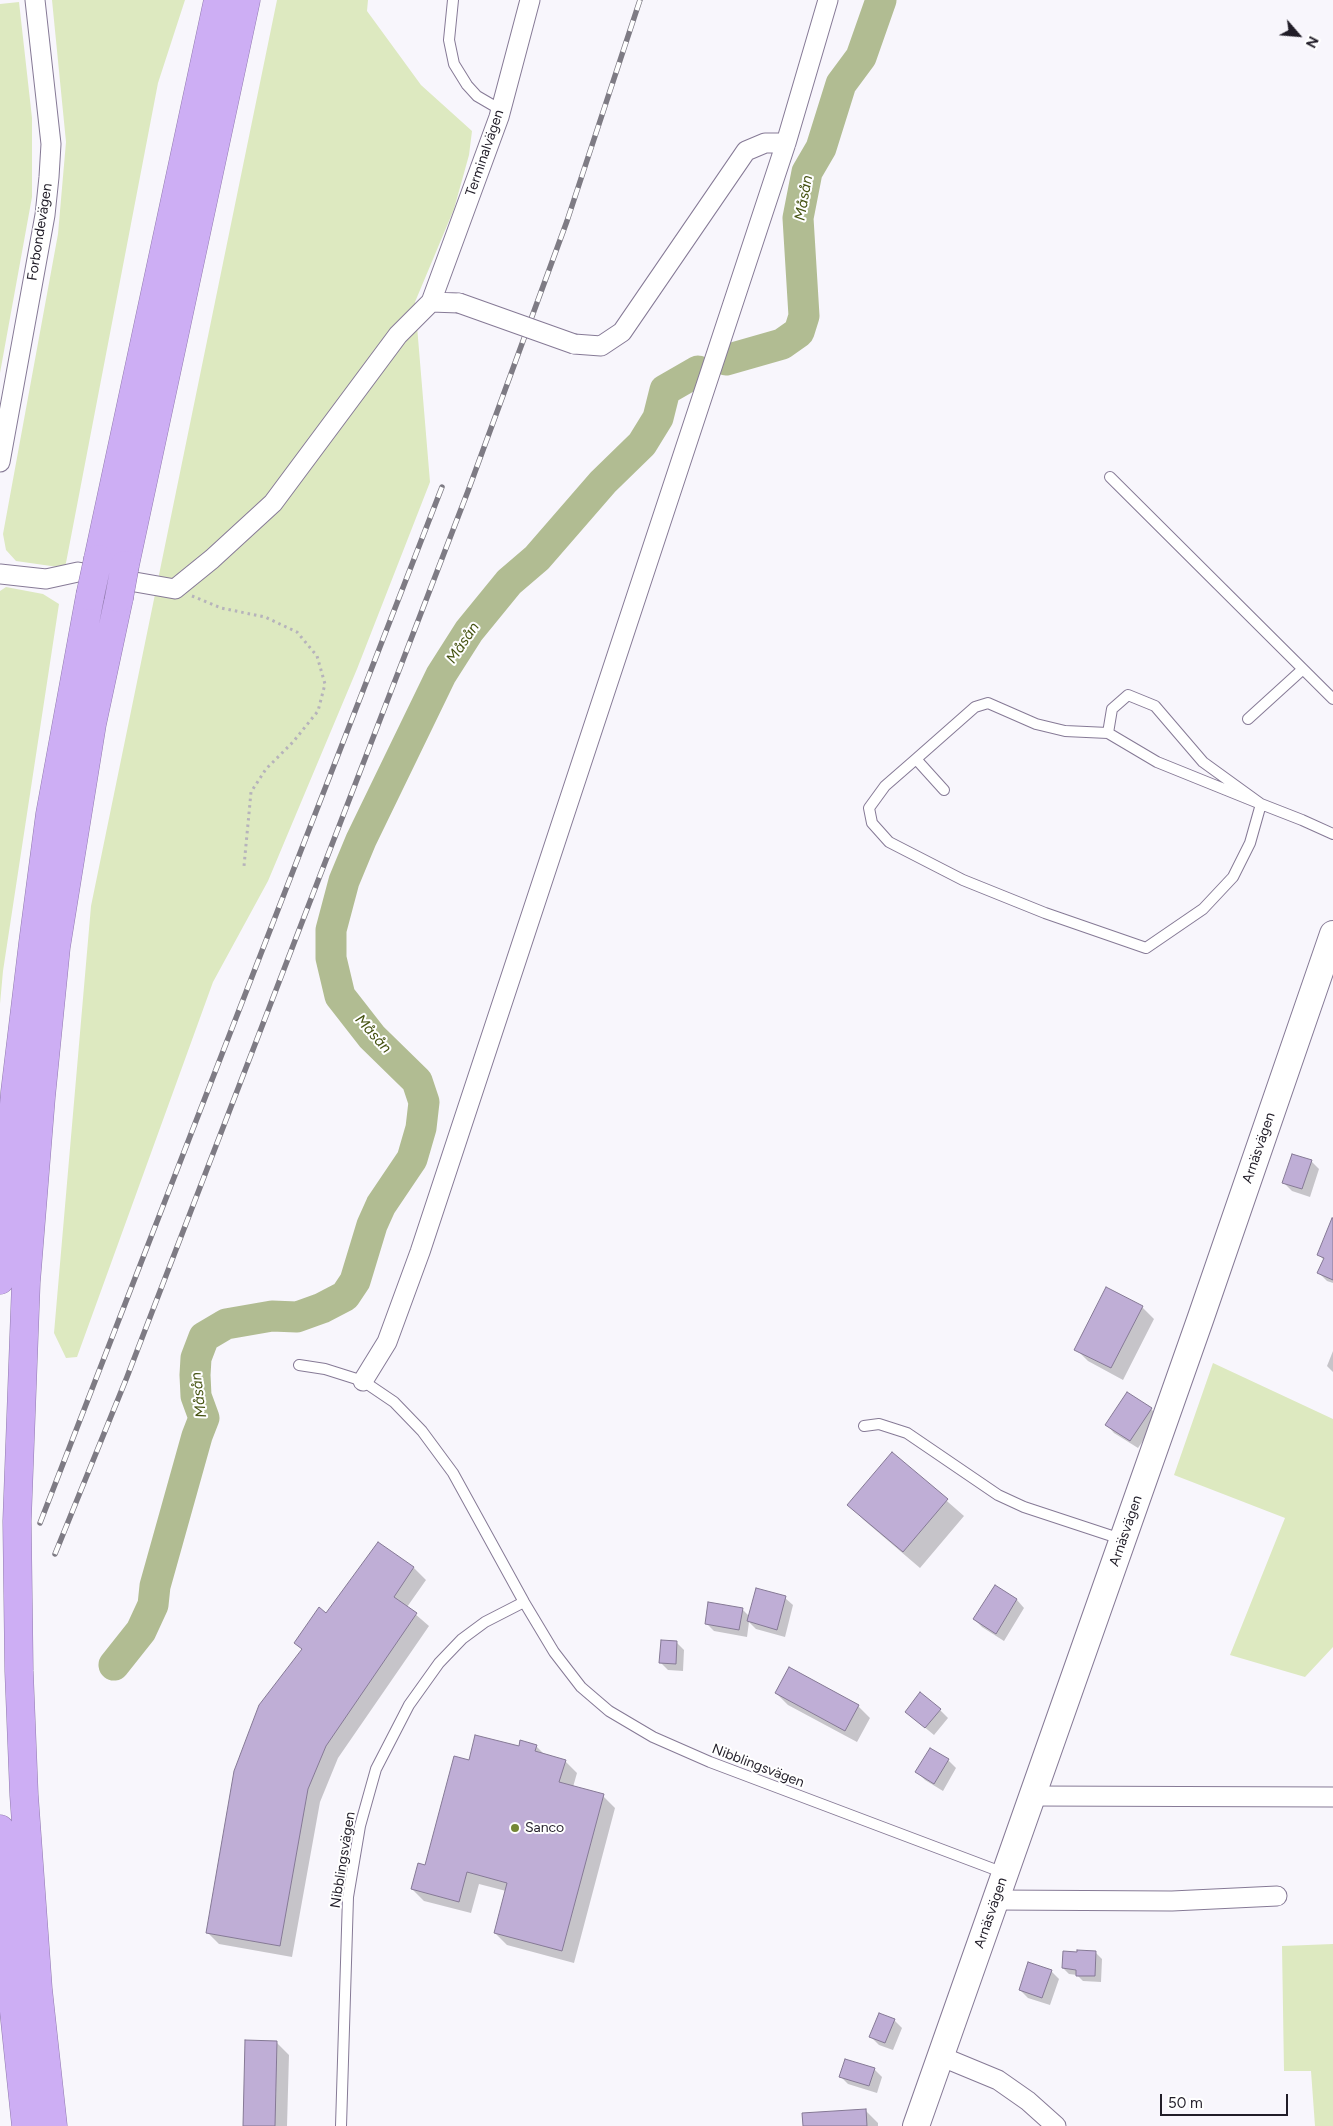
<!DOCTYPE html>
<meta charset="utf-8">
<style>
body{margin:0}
#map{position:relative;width:1333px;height:2126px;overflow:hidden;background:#f8f6fc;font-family:Figtree,sans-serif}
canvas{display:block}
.north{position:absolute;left:1273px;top:10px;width:50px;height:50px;-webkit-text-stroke:4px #fff;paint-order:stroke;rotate:117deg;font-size:14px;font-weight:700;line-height:20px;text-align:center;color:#211d28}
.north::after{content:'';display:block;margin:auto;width:18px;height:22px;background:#211d28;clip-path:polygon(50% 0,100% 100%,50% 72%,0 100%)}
.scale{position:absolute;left:1160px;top:2094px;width:128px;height:22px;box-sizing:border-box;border:2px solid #211d28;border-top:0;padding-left:6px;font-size:15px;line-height:18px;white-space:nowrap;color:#211d28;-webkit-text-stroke:4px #fff;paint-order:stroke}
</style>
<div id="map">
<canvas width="1333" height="2126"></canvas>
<div class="north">N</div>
<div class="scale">50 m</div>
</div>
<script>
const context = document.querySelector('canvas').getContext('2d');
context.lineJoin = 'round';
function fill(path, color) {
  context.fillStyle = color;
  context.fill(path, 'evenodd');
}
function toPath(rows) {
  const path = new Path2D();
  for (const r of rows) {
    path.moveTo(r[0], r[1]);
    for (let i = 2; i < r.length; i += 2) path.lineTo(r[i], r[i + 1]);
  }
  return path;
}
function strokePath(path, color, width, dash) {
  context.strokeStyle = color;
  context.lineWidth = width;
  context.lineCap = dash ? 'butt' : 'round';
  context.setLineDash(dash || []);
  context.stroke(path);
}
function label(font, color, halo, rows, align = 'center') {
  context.font = font + ' Figtree,sans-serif';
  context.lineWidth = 4;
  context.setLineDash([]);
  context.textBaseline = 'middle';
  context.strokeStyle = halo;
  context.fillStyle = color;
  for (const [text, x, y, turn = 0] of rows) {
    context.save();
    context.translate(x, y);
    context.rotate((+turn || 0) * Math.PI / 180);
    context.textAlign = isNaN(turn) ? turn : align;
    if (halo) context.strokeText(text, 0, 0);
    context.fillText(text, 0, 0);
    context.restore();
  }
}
fill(toPath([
 [52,0,185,0,158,83,65,568,16,561,6,550,3,534,58,234,66,142],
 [277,0,368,0,367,11,421,85,472,131,469,155,454,209,415,302,430,482,357,669,268,881,213,982,77,1357,66,1358,54,1333,91,906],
 [19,2,32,118,32,197,0,373,0,4],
 [6,587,43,594,59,604,3,971,0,1004,0,591],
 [1213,1363,1333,1419,1333,1647,1305,1677,1230,1655,1285,1518,1174,1475],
 [1333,1944,1333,2126,1315,2126,1311,2071,1284,2071,1282,1946]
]), '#dde9c0');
fill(toPath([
 [1311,1161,1319,1169,1310,1197,1292,1191,1284,1183],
 [1333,1241,1333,1283,1327,1281,1319,1273,1324,1260,1319,1255],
 [1142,1307,1154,1319,1123,1380,1088,1361,1076,1349],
 [1333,1351,1333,1372,1327,1366],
 [1151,1409,1159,1417,1138,1448,1114,1433,1107,1425],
 [892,1453,964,1516,920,1568,865,1521,849,1505],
 [414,1568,426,1580,407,1607,429,1626,338,1758,320,1802,292,1957,219,1944,207,1932,303,1650,296,1643,327,1614],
 [995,1586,1017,1600,1024,1608,1004,1641,982,1627,974,1619],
 [785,1598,793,1605,785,1637,756,1629,749,1622,747,1637,714,1631,706,1623,742,1609,749,1616],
 [676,1642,684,1650,683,1671,668,1670,660,1662],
 [776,1693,858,1706,870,1718,857,1742,788,1705],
 [940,1710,948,1718,934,1735,906,1712],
 [536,1746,546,1756,565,1761,577,1773,573,1787,603,1796,615,1808,574,1963,507,1945,495,1933,506,1891,479,1884,471,1913,424,1901,412,1889,426,1866,470,1761,519,1748],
 [930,1749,948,1760,956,1768,943,1791,925,1780,917,1772],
 [1096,1953,1102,1959,1101,1982,1083,1981,1077,1975,1069,1974,1063,1968],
 [1051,1971,1059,1979,1050,2005,1028,1998,1020,1990],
 [894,2020,902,2028,893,2050,879,2045,871,2037],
 [277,2043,289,2055,287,2126,244,2126],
 [874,2069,882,2077,877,2093,848,2084,840,2076],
 [866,2111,878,2123,878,2126,804,2126]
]), '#0003');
strokePath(toPath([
 [726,360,782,344,799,332,804,316,798,218,807,172,821,148,841,84,861,57,881,0],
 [114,1665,141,1631,153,1605,155,1586,197,1436,204,1418,196,1396,195,1375,196,1358,204,1337,226,1324,272,1316,297,1317,322,1308,345,1296,355,1281,372,1225,381,1205,412,1159,421,1128,424,1102,417,1081,372,1037,340,996,331,958,331,930,344,881,361,840,441,675,469,631,509,582,537,558,603,482,642,444,658,418,665,390,698,371]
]), '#b1bc92', 31);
const building = toPath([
 [1292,1154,1312,1160,1302,1189,1282,1183,1292,1154],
 [1332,1218,1333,1218,1333,1280,1317,1273,1324,1258,1317,1255,1332,1218],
 [1106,1287,1143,1306,1111,1368,1074,1350,1106,1287],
 [1127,1392,1152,1408,1130,1441,1105,1425,1127,1392],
 [892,1452,948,1499,903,1552,847,1505,892,1452],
 [378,1542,414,1567,394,1597,417,1613,326,1746,308,1789,280,1946,206,1933,234,1771,259,1705,302,1649,294,1643,319,1607,326,1613,378,1542],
 [995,1585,1017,1599,996,1634,973,1619,995,1585],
 [756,1588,786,1596,777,1630,747,1621,756,1588],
 [708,1602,743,1608,739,1630,705,1624,708,1602],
 [661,1640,677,1641,676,1664,659,1663,661,1640],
 [789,1667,859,1705,845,1731,775,1693,789,1667],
 [920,1692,941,1709,925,1728,905,1712,920,1692],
 [475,1735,519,1746,520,1740,537,1745,535,1751,566,1760,559,1782,604,1794,562,1951,494,1933,507,1883,467,1872,459,1902,411,1889,418,1863,425,1865,454,1756,469,1760,475,1735],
 [930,1748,949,1759,934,1784,915,1772,930,1748],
 [1077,1950,1096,1951,1095,1976,1076,1976,1076,1970,1062,1968,1063,1951,1077,1952,1077,1950],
 [1028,1962,1052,1970,1042,1998,1019,1990,1028,1962],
 [879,2013,895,2019,885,2043,869,2037,879,2013],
 [245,2040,277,2041,275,2126,243,2126,245,2040],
 [845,2059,875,2068,869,2086,839,2077,845,2059],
 [866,2109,867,2126,803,2126,802,2113,866,2109]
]);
fill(building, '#bfaed6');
strokePath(building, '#857995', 1);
const lane = toPath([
 [453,0,449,40,454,64,467,85,477,96,501,110],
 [1110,477,1333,699],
 [1248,719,1303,669],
 [916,759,885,786,869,808,872,823,889,842,963,880,1045,913,1146,948,1203,909,1233,877,1250,843,1261,804],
 [944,790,916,759,975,707,988,703,1036,724,1065,731,1108,733],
 [1261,804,1203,762,1155,706,1128,695,1112,709,1108,733,1157,762,1261,804,1302,820,1333,834],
 [299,1365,325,1369,363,1381,394,1402,422,1431,453,1473,524,1602,554,1652,581,1687,609,1711,653,1737,710,1762,1004,1873],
 [864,1426,879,1424,907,1433,998,1495,1024,1507,1121,1539],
 [341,2126,348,1897,360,1826,376,1769,409,1705,439,1663,462,1639,485,1622,524,1602]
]);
const street = toPath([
 [431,302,499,117,530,0],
 [574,344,601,346,622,332,746,151,765,143,786,143],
 [0,462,45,215,49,177,51,144,35,0],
 [0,574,46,579,78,572,175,589,212,559,273,503,398,335,431,302,459,303],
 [363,1381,387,1342,420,1252,786,143,828,0],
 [1032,1796,1333,1797],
 [996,1900,1172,1901,1277,1896],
 [940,2056,998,2080,1028,2101,1056,2126]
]);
const secondary = toPath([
 [916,2126,1200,1320,1333,934]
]);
const highway = toPath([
 [98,559,218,0],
 [125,565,246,0],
 [0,1280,15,1092,33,943,50,814,90,596],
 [0,1829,12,1992,26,2126],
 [53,2126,38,1989,24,1795,19,1671,17,1521,26,1282,41,1097,56,947,92,724,119,598]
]);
strokePath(lane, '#867a96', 12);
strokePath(street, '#867a96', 21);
strokePath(secondary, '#867a96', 28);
strokePath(highway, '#917bad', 29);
strokePath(toPath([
 [192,596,221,608,265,617,297,632,317,656,325,684,318,711,293,742,266,769,251,792,244,866]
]), '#b6b3bb', 3, [2.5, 4]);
strokePath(lane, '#fff', 10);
strokePath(street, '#fff', 19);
strokePath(secondary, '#fff', 26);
strokePath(highway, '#cdaef4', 28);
const rail = toPath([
 [40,1523,442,487],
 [55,1554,127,1377,468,491,567,221,640,0]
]);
strokePath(rail, '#7e7b84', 5.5);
strokePath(rail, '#fff', 4, [11]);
const streetBridge = toPath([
 [459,303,574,344]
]);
const highwayBridge = toPath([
 [90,596,98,559],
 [119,598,125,565]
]);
strokePath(streetBridge, '#867a96', 21, []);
strokePath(highwayBridge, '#917bad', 29, []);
strokePath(streetBridge, '#fff', 19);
strokePath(highwayBridge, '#cdaef4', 28);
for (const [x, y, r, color] of [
 [515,1828,5,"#748636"]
]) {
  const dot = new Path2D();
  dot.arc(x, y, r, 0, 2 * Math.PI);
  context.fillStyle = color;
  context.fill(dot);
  strokePath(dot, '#fff', 2);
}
label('14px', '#211d28', '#fff', [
 ["Terminalvägen",485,153,-71],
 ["Forbondevägen",40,232,-81],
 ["Arnäsvägen",1259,1148,-71],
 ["Arnäsvägen",1126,1531,-71],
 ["Nibblingsvägen",758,1766,21],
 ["Nibblingsvägen",343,1860,-81],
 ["Arnäsvägen",991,1913,-71]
]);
label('14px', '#211d28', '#fff', [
 ["Sanco",525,1828]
], 'left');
label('italic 15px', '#465312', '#fff', [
 ["Måsån",804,198,-80],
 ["Måsån",463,643,-56],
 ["Måsån",373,1034,48],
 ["Måsån",199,1395,-97]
]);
</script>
